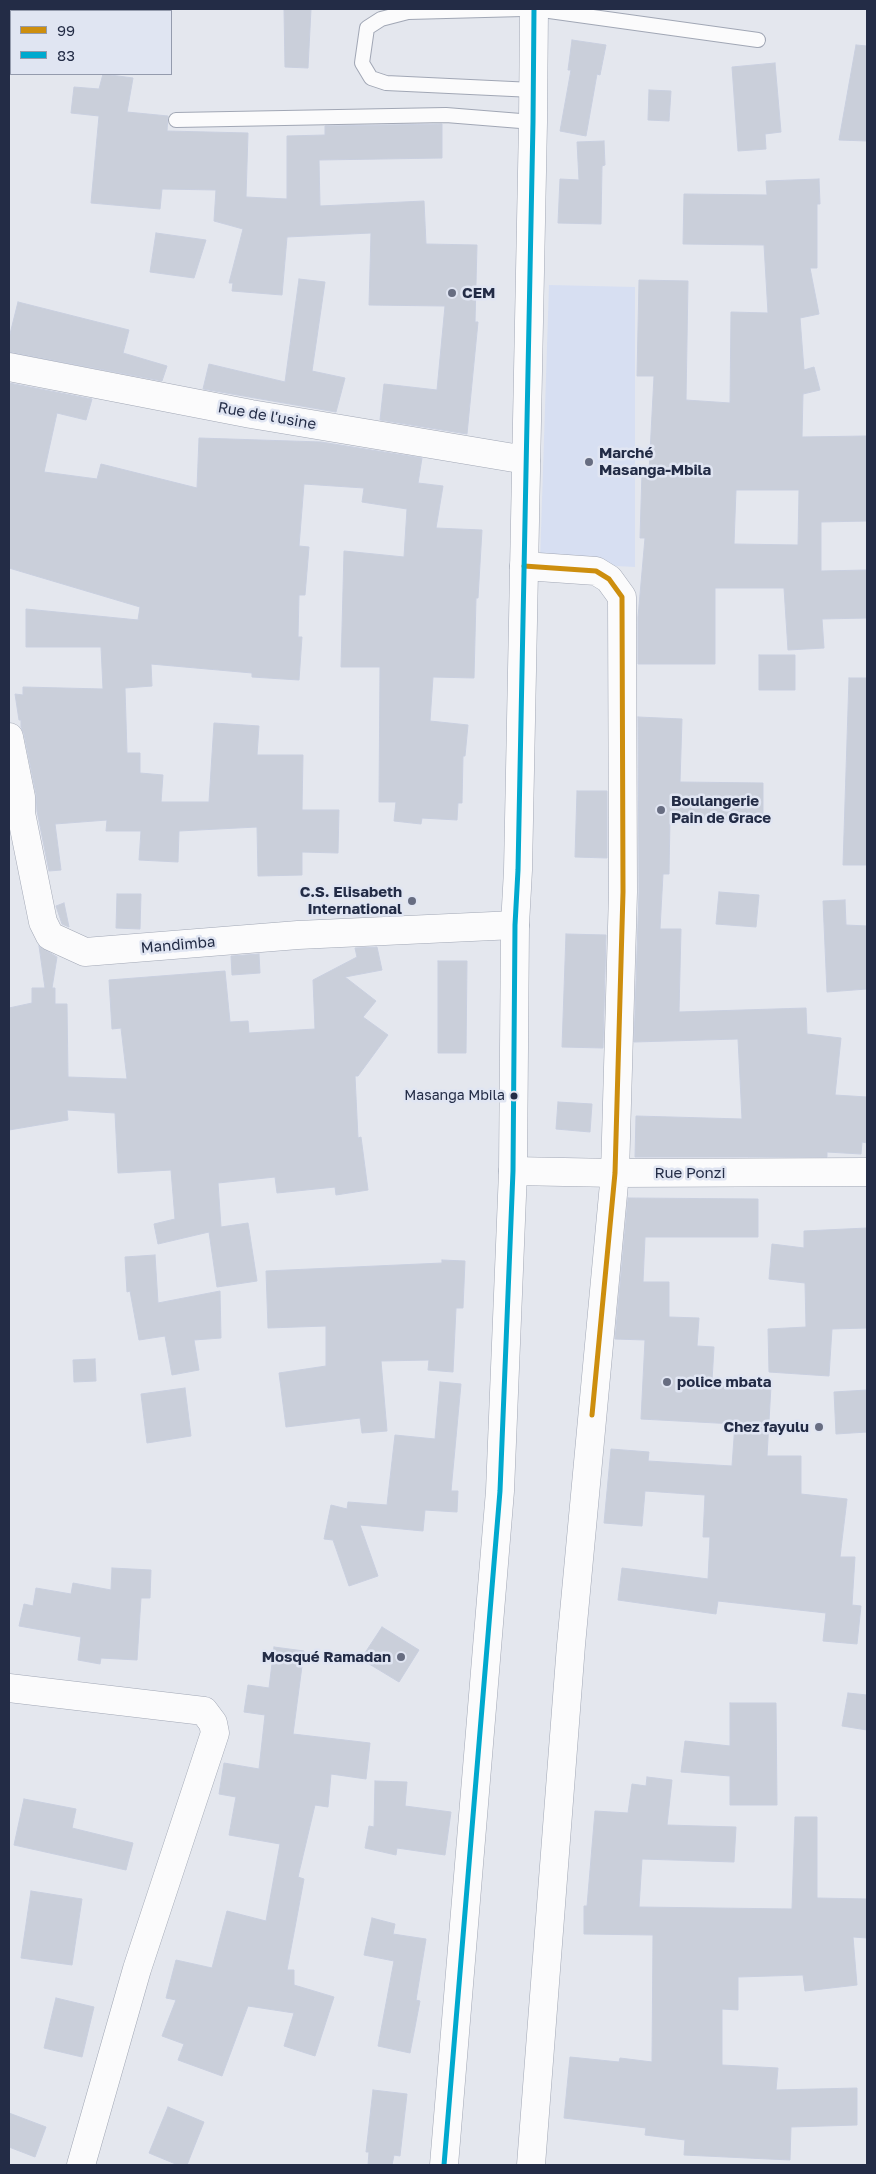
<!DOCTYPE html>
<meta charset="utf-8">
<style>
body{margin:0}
#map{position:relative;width:876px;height:2174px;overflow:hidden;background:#e4e7ee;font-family:"Golos Text",sans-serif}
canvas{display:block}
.frame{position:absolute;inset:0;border:10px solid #232c46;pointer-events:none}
.legend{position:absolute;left:10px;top:10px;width:162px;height:65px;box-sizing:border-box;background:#e0e5f2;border:1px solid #949bad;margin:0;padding:6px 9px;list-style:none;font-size:15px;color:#232c46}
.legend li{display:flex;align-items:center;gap:10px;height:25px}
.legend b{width:25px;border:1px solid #949bad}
</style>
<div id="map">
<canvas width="876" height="2174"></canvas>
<div class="frame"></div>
<ul class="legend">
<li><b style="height:6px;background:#cd8e0e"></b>99</li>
<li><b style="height:6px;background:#00a9ce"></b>83</li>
</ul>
</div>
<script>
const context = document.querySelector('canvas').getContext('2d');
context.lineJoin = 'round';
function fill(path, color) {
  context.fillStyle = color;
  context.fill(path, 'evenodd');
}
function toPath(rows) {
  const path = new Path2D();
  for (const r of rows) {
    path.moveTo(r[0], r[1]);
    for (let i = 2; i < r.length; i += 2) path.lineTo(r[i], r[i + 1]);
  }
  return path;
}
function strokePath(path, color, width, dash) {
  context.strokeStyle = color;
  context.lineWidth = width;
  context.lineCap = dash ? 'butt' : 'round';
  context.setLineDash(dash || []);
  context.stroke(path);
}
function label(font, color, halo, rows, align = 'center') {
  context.font = font + ' "Golos Text",sans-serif';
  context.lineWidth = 5;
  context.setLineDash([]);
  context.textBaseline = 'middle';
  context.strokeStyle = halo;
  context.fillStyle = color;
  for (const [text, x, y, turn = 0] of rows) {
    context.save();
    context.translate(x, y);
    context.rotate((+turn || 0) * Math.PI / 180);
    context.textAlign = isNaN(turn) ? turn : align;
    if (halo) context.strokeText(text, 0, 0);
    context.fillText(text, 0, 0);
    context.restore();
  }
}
fill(toPath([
 [549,285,635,287,635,567,540,562]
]), '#d7dff2');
const building = toPath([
 [284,9,311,9,308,68,285,67,284,9],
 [572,40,606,45,600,75,597,74,586,136,560,131,571,70,568,70,572,40],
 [856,45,867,46,867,141,839,140,856,45],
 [775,63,781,132,765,134,766,149,738,151,732,67,775,63],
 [103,74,133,78,127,112,168,116,167,131,248,133,246,197,287,199,287,136,325,135,325,126,442,124,442,158,319,160,320,206,424,201,426,244,477,245,475,322,478,322,467,434,380,420,384,384,437,390,445,306,369,305,371,233,287,237,282,295,232,291,233,283,229,283,243,229,214,221,216,190,162,189,160,209,91,203,99,116,71,113,74,87,99,89,103,74],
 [649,90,671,91,669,121,648,120,649,90],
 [604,141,605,165,602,166,601,224,558,223,560,179,579,180,577,142,604,141],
 [819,179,820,204,817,204,817,268,810,268,819,314,800,318,804,370,814,367,820,390,803,394,802,437,866,436,867,521,821,522,821,571,867,570,867,618,822,619,824,648,788,650,784,588,715,588,715,664,638,664,638,617,645,538,640,538,642,472,649,472,654,376,637,376,639,280,688,281,686,400,730,403,731,312,768,313,764,245,683,244,684,194,767,195,766,181,819,179],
 [736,490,799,490,798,545,734,544,736,490],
 [156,233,206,240,194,278,150,272,156,233],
 [299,279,325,282,312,371,345,378,336,412,203,389,209,364,285,382,299,279],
 [18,302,129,330,123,353,167,366,162,381,9,352,9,338,18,302],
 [9,383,92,399,86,420,57,413,44,472,97,479,101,464,197,488,199,438,321,442,422,458,418,483,443,486,436,528,482,530,478,598,476,598,474,678,433,677,430,721,468,725,465,756,463,756,462,803,458,803,457,820,422,818,421,824,394,821,396,802,379,802,380,667,341,667,344,551,404,557,407,509,362,502,364,488,304,484,299,546,309,547,305,595,299,595,298,637,302,637,299,680,252,677,252,673,151,664,152,686,125,688,127,753,140,753,140,773,163,775,161,802,209,802,214,723,259,726,257,755,303,755,302,810,339,810,338,853,302,852,302,875,258,876,257,827,179,831,178,862,139,860,141,831,106,831,107,820,55,824,61,870,49,871,37,811,36,794,24,734,21,727,21,720,19,720,15,694,23,695,23,687,103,689,101,647,26,647,26,609,138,620,140,607,9,568,9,383],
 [759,655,795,655,795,690,759,690,759,655],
 [849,678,867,678,867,865,843,865,849,678],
 [638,717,682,719,680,782,763,783,763,821,670,819,669,874,663,874,660,929,681,929,679,1012,806,1008,807,1034,841,1038,835,1095,867,1097,867,1143,862,1142,861,1154,827,1152,827,1157,635,1157,636,1116,742,1119,738,1039,634,1042,639,892,638,717],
 [577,791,607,791,607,858,575,857,577,791],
 [719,892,759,895,756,927,716,924,719,892],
 [117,894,141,894,140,929,116,928,117,894],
 [845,900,846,925,867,926,867,989,827,992,823,901,845,900],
 [64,903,69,927,62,924,56,906,64,903],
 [566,934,606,935,603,1048,562,1047,566,934],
 [39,946,57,957,52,988,55,988,55,1004,67,1004,68,1077,127,1079,121,1028,112,1029,109,980,225,971,230,1022,248,1021,249,1033,315,1029,313,980,357,957,355,948,377,947,382,970,345,977,376,1001,363,1017,388,1035,358,1076,355,1076,358,1138,361,1137,368,1190,336,1195,335,1187,277,1193,275,1177,218,1183,221,1227,248,1223,257,1281,217,1287,209,1232,158,1244,154,1224,175,1219,171,1170,118,1173,115,1113,67,1110,68,1120,9,1130,9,1008,32,1003,32,988,45,988,39,946],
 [259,954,260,973,232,975,231,956,259,954],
 [438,961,467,961,466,1053,438,1053,438,961],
 [558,1102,592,1104,590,1132,556,1129,558,1102],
 [628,1198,758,1199,758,1237,645,1237,643,1282,669,1282,669,1317,699,1318,697,1346,714,1347,712,1381,771,1386,767,1456,801,1456,801,1494,847,1499,840,1557,855,1557,852,1605,861,1606,857,1644,823,1641,826,1613,718,1601,716,1614,618,1600,622,1568,708,1579,710,1537,703,1537,705,1495,645,1491,642,1526,604,1523,611,1449,649,1452,648,1461,732,1466,735,1424,641,1419,645,1340,615,1339,628,1198],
 [867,1228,867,1328,832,1329,829,1376,769,1372,768,1329,806,1327,805,1283,769,1279,772,1244,804,1248,804,1231,867,1228],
 [155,1255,158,1303,220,1291,221,1338,194,1340,199,1370,172,1375,165,1336,139,1340,130,1291,127,1292,125,1257,155,1255],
 [442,1260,465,1261,463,1308,456,1308,453,1372,428,1370,429,1360,381,1361,387,1431,362,1433,360,1418,286,1427,279,1373,326,1366,326,1326,268,1328,266,1271,442,1263,442,1260],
 [95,1359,96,1381,74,1382,73,1360,95,1359],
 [440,1382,461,1384,451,1491,458,1491,457,1512,425,1510,423,1531,360,1525,378,1576,349,1586,333,1540,324,1539,331,1505,347,1509,348,1502,387,1505,395,1435,435,1439,440,1382],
 [185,1388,191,1436,147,1443,141,1394,185,1388],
 [867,1390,867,1432,836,1434,834,1392,867,1390],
 [112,1568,151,1570,150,1598,141,1598,137,1660,101,1658,100,1664,78,1660,81,1637,19,1626,24,1604,33,1606,36,1588,71,1594,73,1583,111,1590,112,1568],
 [382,1627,419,1650,399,1682,361,1659,382,1627],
 [274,1647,304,1651,293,1734,370,1743,366,1779,331,1774,328,1807,315,1805,298,1877,304,1879,287,1970,294,1970,294,1985,334,1997,315,2056,284,2046,294,2013,248,2006,222,2076,178,2060,184,2044,162,2036,176,2000,166,1998,176,1960,212,1968,227,1911,266,1921,280,1844,229,1835,236,1797,219,1794,224,1763,259,1769,265,1715,244,1712,248,1685,269,1688,274,1647],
 [848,1693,867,1695,867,1730,842,1726,848,1693],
 [730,1703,776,1703,777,1805,730,1805,730,1776,681,1772,685,1741,730,1746,730,1703],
 [647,1777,672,1780,667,1825,736,1827,734,1862,642,1859,639,1907,792,1909,795,1817,817,1817,817,1898,867,1899,867,1938,853,1937,857,1985,805,1991,803,1975,738,1977,738,2010,722,2009,722,2065,778,2068,776,2090,857,2088,857,2125,791,2127,790,2160,684,2155,685,2140,645,2135,646,2128,564,2118,570,2057,619,2062,620,2058,652,2062,653,1935,584,1934,584,1906,587,1906,595,1811,628,1813,632,1784,646,1786,647,1777],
 [375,1781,407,1782,405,1806,451,1812,445,1855,397,1848,396,1855,365,1848,369,1826,374,1827,375,1781],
 [24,1799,76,1809,72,1828,133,1843,126,1870,14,1845,24,1799],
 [31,1891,82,1899,72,1965,21,1958,31,1891],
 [372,1918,395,1924,393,1934,426,1939,416,2000,420,2001,410,2053,378,2046,394,1961,364,1955,372,1918],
 [56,1998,94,2007,82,2057,44,2048,56,1998],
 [373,2090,407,2094,400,2156,394,2155,392,2165,368,2165,369,2152,366,2152,373,2090],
 [168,2107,204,2122,187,2165,178,2165,149,2153,168,2107],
 [9,2113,46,2127,35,2157,9,2147,9,2113]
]);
fill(building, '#cacfda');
strokePath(building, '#c9cfdf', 1);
const service = toPath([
 [523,9,408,12,381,19,367,28,362,63,371,78,386,83,533,90],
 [535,9,758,40],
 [176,120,446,115,533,122]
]);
const minor = toPath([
 [9,367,251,414,526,460],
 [524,566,596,571,609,579,622,597,623,892,615,1173,571,1645,531,2165],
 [9,737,21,797,21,813,43,922,50,936,85,952,298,935,515,925],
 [513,1171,615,1173,867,1172],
 [9,1688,204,1711,213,1723,215,1733,137,1969,81,2165]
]);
const trunk = toPath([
 [444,2165,500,1491,513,1171,515,925,518,870,533,122,534,9]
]);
strokePath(service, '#a1a7b5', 16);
strokePath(minor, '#a1a7b5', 29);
strokePath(trunk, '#a1a7b5', 29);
strokePath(service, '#fbfbfc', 14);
strokePath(minor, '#fbfbfc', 28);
strokePath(trunk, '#fbfbfc', 28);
strokePath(toPath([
 [524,566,596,571,609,579,622,597,623,892,615,1173,592,1415]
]), '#cd8e0e', 5);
strokePath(toPath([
 [444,2165,500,1491,513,1171,515,925,518,870,533,122,534,9]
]), '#00a9ce', 5);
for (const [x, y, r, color] of [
 [452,293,5,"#676d81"],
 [589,462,5,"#676d81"],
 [661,810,5,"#676d81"],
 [412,901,5,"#676d81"],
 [514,1096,4.5,"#232c46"],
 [667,1382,5,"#676d81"],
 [819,1427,5,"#676d81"],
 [401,1657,5,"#676d81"]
]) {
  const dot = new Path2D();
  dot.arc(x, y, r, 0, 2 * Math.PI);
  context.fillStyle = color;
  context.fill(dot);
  strokePath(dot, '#e0e5f2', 2);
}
label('14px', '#232c46', '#e0e5f2', [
 ["Masanga Mbila",505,1096]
], 'right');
label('bold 15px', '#232c46', '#e0e5f2', [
 ["CEM",462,293],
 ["Marché",599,453],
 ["Masanga-Mbila",599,470],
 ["Boulangerie",671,801],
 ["Pain de Grace",671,818],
 ["C.S. Elisabeth",402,892,"right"],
 ["International",402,909,"right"],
 ["police mbata",677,1382],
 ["Chez fayulu",809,1427,"right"],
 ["Mosqué Ramadan",391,1657,"right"]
], 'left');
label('15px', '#232c46', '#e0e5f2', [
 ["Rue de l'usine",267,416,10],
 ["Mandimba",178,945,-5],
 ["Rue Ponzi",690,1173]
]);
</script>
